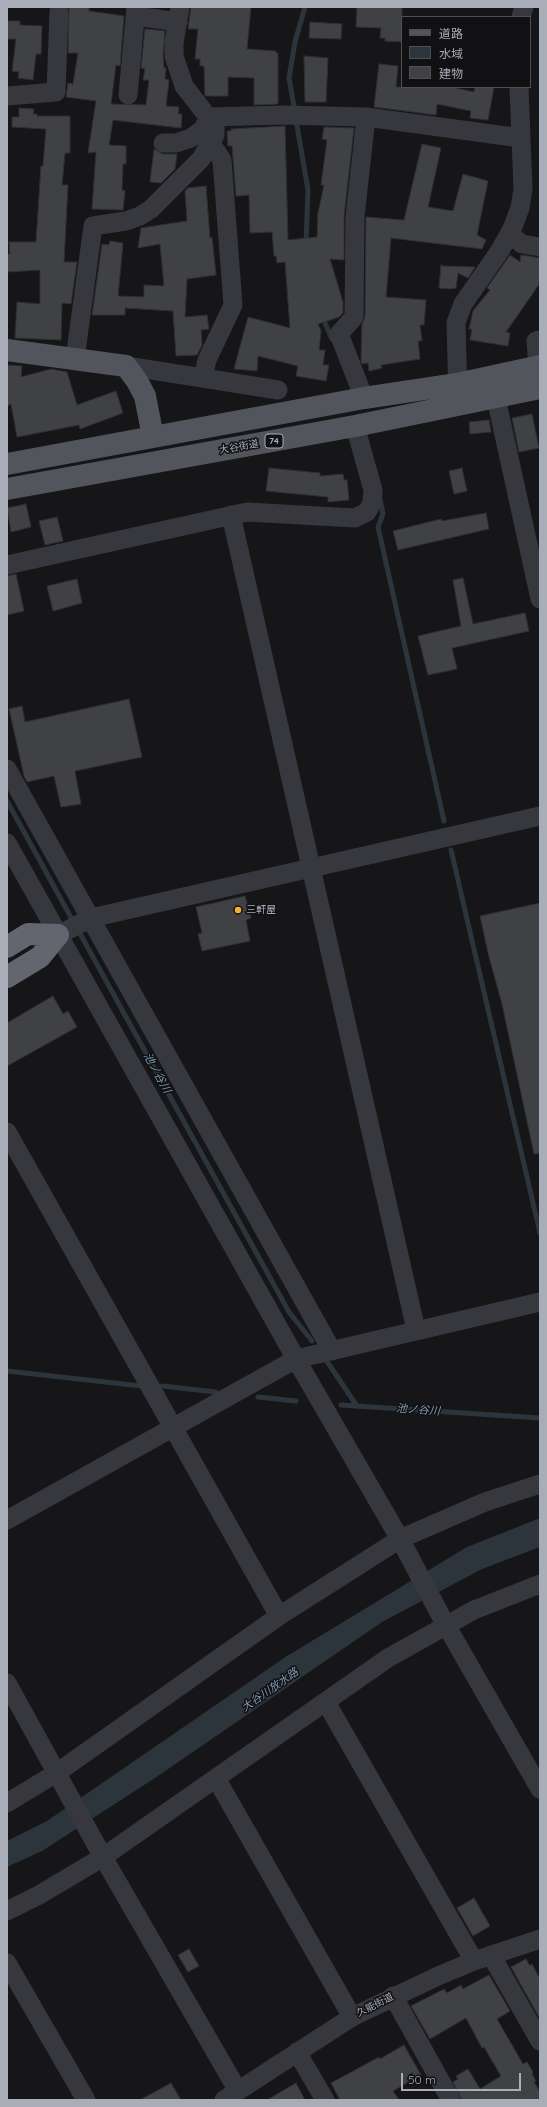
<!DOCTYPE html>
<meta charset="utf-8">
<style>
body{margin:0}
#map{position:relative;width:547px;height:2107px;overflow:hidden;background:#161618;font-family:Quicksand,"Noto Sans JP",sans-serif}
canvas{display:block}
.frame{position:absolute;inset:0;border:8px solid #a8adb8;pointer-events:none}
.legend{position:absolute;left:401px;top:16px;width:130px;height:72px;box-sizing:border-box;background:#111113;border:1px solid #4d4f55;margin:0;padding:5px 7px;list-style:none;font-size:12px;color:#a8adb8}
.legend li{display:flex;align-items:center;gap:8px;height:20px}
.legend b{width:20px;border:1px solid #4d4f55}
.scale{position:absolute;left:401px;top:2073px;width:120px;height:18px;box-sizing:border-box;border:2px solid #a8adb8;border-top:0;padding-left:5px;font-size:12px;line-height:14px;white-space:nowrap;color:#a8adb8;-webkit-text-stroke:3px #111113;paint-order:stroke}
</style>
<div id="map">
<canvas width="547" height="2107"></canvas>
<div class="frame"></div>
<ul class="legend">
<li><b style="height:5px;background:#53555c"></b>道路</li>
<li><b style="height:11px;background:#2c353c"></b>水域</li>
<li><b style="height:11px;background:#404145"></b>建物</li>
</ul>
<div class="scale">50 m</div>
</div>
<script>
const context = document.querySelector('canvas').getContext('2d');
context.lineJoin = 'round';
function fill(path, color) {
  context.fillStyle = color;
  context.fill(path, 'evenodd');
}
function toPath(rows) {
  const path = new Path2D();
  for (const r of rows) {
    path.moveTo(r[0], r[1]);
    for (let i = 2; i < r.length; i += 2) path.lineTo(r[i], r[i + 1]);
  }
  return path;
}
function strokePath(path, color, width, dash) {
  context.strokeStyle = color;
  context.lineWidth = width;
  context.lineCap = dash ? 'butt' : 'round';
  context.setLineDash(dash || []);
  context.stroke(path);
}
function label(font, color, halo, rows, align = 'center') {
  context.font = font + ' Quicksand,"Noto Sans JP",sans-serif';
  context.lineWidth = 3;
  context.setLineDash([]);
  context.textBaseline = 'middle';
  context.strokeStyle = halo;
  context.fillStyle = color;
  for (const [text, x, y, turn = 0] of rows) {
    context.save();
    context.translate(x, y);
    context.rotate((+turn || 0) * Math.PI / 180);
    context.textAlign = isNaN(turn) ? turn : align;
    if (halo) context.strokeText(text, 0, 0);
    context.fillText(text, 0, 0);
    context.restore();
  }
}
fill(toPath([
 [540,1518,540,1547,482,1569,382,1622,155,1778,42,1851,7,1867,7,1841,47,1821,287,1656,467,1547]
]), '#2c353c');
strokePath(toPath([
 [295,112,289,78,295,42,305,7],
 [296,120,308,190,306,244],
 [322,316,332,339],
 [380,499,383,514,378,527,444,821],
 [7,801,74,923],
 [451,850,540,1233],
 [78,930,289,1312,312,1341],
 [324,1357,357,1406],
 [7,1371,141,1386],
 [162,1386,216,1392],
 [258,1397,296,1401],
 [341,1405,540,1418]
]), '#2c353c', 5);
const building = toPath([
 [69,7,89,7,89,11,124,16,120,66,116,65,111,104,146,105,149,80,143,80,145,69,141,68,145,29,165,31,163,56,164,68,166,68,165,79,169,80,166,106,179,107,178,114,182,114,181,128,113,120,109,145,126,146,126,164,123,164,122,190,125,191,123,210,92,209,96,152,88,153,96,101,66,97,68,83,73,84,78,53,68,53,69,7],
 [191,7,251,7,247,49,276,51,276,53,278,53,278,104,254,105,254,78,228,77,228,96,205,96,204,66,200,66,200,59,195,59,198,29,188,29,191,7],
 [357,7,402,7,402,42,385,41,385,38,380,38,381,28,356,27,357,7],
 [7,21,20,21,20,25,42,26,41,54,36,54,33,80,18,78,19,72,12,71,16,39,7,39,7,21],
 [310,22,342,24,341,39,309,38,310,22],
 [304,56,328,58,326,102,305,102,304,56],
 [379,64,398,66,396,87,451,87,474,92,475,87,494,87,488,120,470,118,471,111,437,104,436,115,374,107,379,64],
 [19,108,34,109,33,114,37,114,37,116,70,116,70,153,65,153,62,185,68,185,64,262,77,262,71,304,62,303,61,340,15,338,17,302,40,304,40,270,7,272,7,254,10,254,9,242,36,242,41,166,43,166,46,129,12,127,12,117,19,117,19,108],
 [285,126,288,240,317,237,318,213,324,185,321,185,327,140,322,139,324,127,354,128,344,216,344,260,330,259,343,302,343,313,339,317,318,324,321,331,319,350,325,350,323,365,329,365,326,381,296,376,298,366,258,356,257,371,234,369,248,317,290,328,285,262,277,263,276,256,274,256,272,232,250,233,249,195,236,196,232,146,228,146,227,131,231,131,231,129,285,126],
 [422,144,441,148,428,207,453,211,463,174,488,181,477,235,486,240,482,249,391,238,386,297,426,300,424,325,420,325,422,341,418,341,420,359,381,365,382,368,369,371,368,363,362,364,361,361,362,324,365,317,366,217,404,220,422,144],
 [154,149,163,154,177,154,175,169,161,183,150,182,154,149],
 [206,186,210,238,212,237,216,275,187,279,185,317,207,315,209,329,201,330,202,345,197,355,176,356,173,311,125,308,125,315,92,315,102,244,109,245,110,241,123,243,118,296,144,297,144,285,164,286,160,244,138,248,141,228,187,221,185,191,188,188,206,186],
 [510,255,520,262,521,255,540,258,540,283,506,332,510,333,508,346,470,340,472,329,469,329,473,311,490,290,487,288,510,255],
 [441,265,443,266,475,267,468,278,458,273,456,288,451,289,439,288,441,265],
 [7,365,22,366,21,377,51,369,67,372,77,405,116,391,123,413,80,429,79,425,17,437,11,404,7,406,7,365],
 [532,414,539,448,519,452,512,418,532,414],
 [489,420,491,432,470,434,469,422,489,420],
 [269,468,320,473,320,476,343,474,344,480,347,480,349,500,328,502,328,497,266,491,269,468],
 [462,468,467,491,454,494,449,471,462,468],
 [26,504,31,527,11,532,7,508,26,504],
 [486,513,489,529,398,550,393,531,441,519,442,521,486,513],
 [57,517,63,541,45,545,39,521,57,517],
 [16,574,24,611,7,615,7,576,16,574],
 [463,578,473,624,525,613,529,631,452,648,457,669,428,675,418,636,461,626,453,580,463,578],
 [77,579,82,603,53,611,47,586,77,579],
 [129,699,142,757,75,771,81,804,61,807,54,776,27,782,24,776,9,709,22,706,25,722,129,699],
 [245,896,251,918,246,920,250,941,202,951,198,934,202,933,196,907,245,896],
 [540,903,540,1153,534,1154,502,1004,489,957,480,916,540,903],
 [53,996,63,1014,68,1011,77,1027,7,1066,7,1023,53,996],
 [474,1898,490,1926,473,1936,457,1908,474,1898],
 [189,1949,199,1966,188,1972,178,1955,189,1949],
 [526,1959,530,1966,532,1964,540,1979,540,2019,511,1967,526,1959],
 [489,1975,510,2011,497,2019,523,2064,527,2062,533,2072,532,2074,536,2081,534,2082,540,2092,540,2100,462,2100,453,2082,458,2079,456,2076,468,2069,480,2089,501,2076,484,2047,482,2048,466,2018,430,2039,411,2006,444,1989,447,1993,461,1985,463,1989,489,1975],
 [404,2045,421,2075,393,2091,399,2100,340,2100,331,2083,379,2057,380,2059,404,2045],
 [171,2083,181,2100,140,2100,171,2083],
 [296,2083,305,2100,267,2100,296,2083]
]);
fill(building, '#404145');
strokePath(building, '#303034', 1);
strokePath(toPath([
 [136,16,178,22],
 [521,17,524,7],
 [128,95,136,7],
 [7,96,56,92,59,12],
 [163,143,176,143,191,138,203,129,209,117,284,115,366,117,521,138],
 [509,234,522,244,540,247],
 [75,359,93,226,126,221,140,216,151,209,201,159,215,135,215,126,184,86,174,56,174,43,180,7],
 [126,366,203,378,207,360,233,305,222,160,210,142],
 [538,367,536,341,540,340],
 [203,378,278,390],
 [364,398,339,334,354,317,355,217,366,117],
 [458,398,456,323,463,304,499,252,512,229,520,208,523,189,519,87],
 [496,398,540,599],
 [231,515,416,1330],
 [7,565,247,512,355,518,367,512,372,503,373,490,355,426],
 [7,769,332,1351],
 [7,843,296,1359,400,1539,442,1618,540,1789],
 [58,935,91,918,540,816],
 [7,1132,279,1616],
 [7,1520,296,1359,540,1302],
 [7,1683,103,1857,238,2091],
 [326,1702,474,1961],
 [216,1778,352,2017],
 [7,1803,58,1772,279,1616,400,1539,485,1502,540,1484],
 [7,1911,39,1895,103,1857,388,1658,474,1610,540,1584],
 [491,1955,540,2041],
 [7,1963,86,2100],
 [393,1996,451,2100],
 [297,2052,325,2100],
 [224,2100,352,2017,438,1976,474,1961,540,1939]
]), '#37383d', 19);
strokePath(toPath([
 [7,350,126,366,137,381,145,396,153,437],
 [7,464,364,398,457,384,540,366],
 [7,489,355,426,540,388]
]), '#53555c', 22);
strokePath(toPath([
 [7,947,28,934,58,935],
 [7,977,40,957,58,935]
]), '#63666e', 22);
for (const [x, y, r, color] of [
 [238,910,4,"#f2b134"]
]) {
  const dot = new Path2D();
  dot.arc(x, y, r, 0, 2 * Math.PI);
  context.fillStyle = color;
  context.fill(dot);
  strokePath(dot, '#111113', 1.5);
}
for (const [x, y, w] of [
 [274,441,18]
]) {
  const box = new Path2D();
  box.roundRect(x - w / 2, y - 7, w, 14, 3);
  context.fillStyle = '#111113';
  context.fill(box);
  strokePath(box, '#a8adb8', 1);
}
label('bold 9px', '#a8adb8', null, [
 ["74",274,441]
]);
label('10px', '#a8adb8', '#111113', [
 ["大谷街道",239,447,-10],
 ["久能街道",375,2005,-27]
]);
label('10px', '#a8adb8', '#111113', [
 ["三軒屋",246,910]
], 'left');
label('italic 11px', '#7f9bb3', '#111113', [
 ["池ノ谷川",157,1073,61],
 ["池ノ谷川",418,1410,4],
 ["大谷川放水路",270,1690,-35]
]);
</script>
